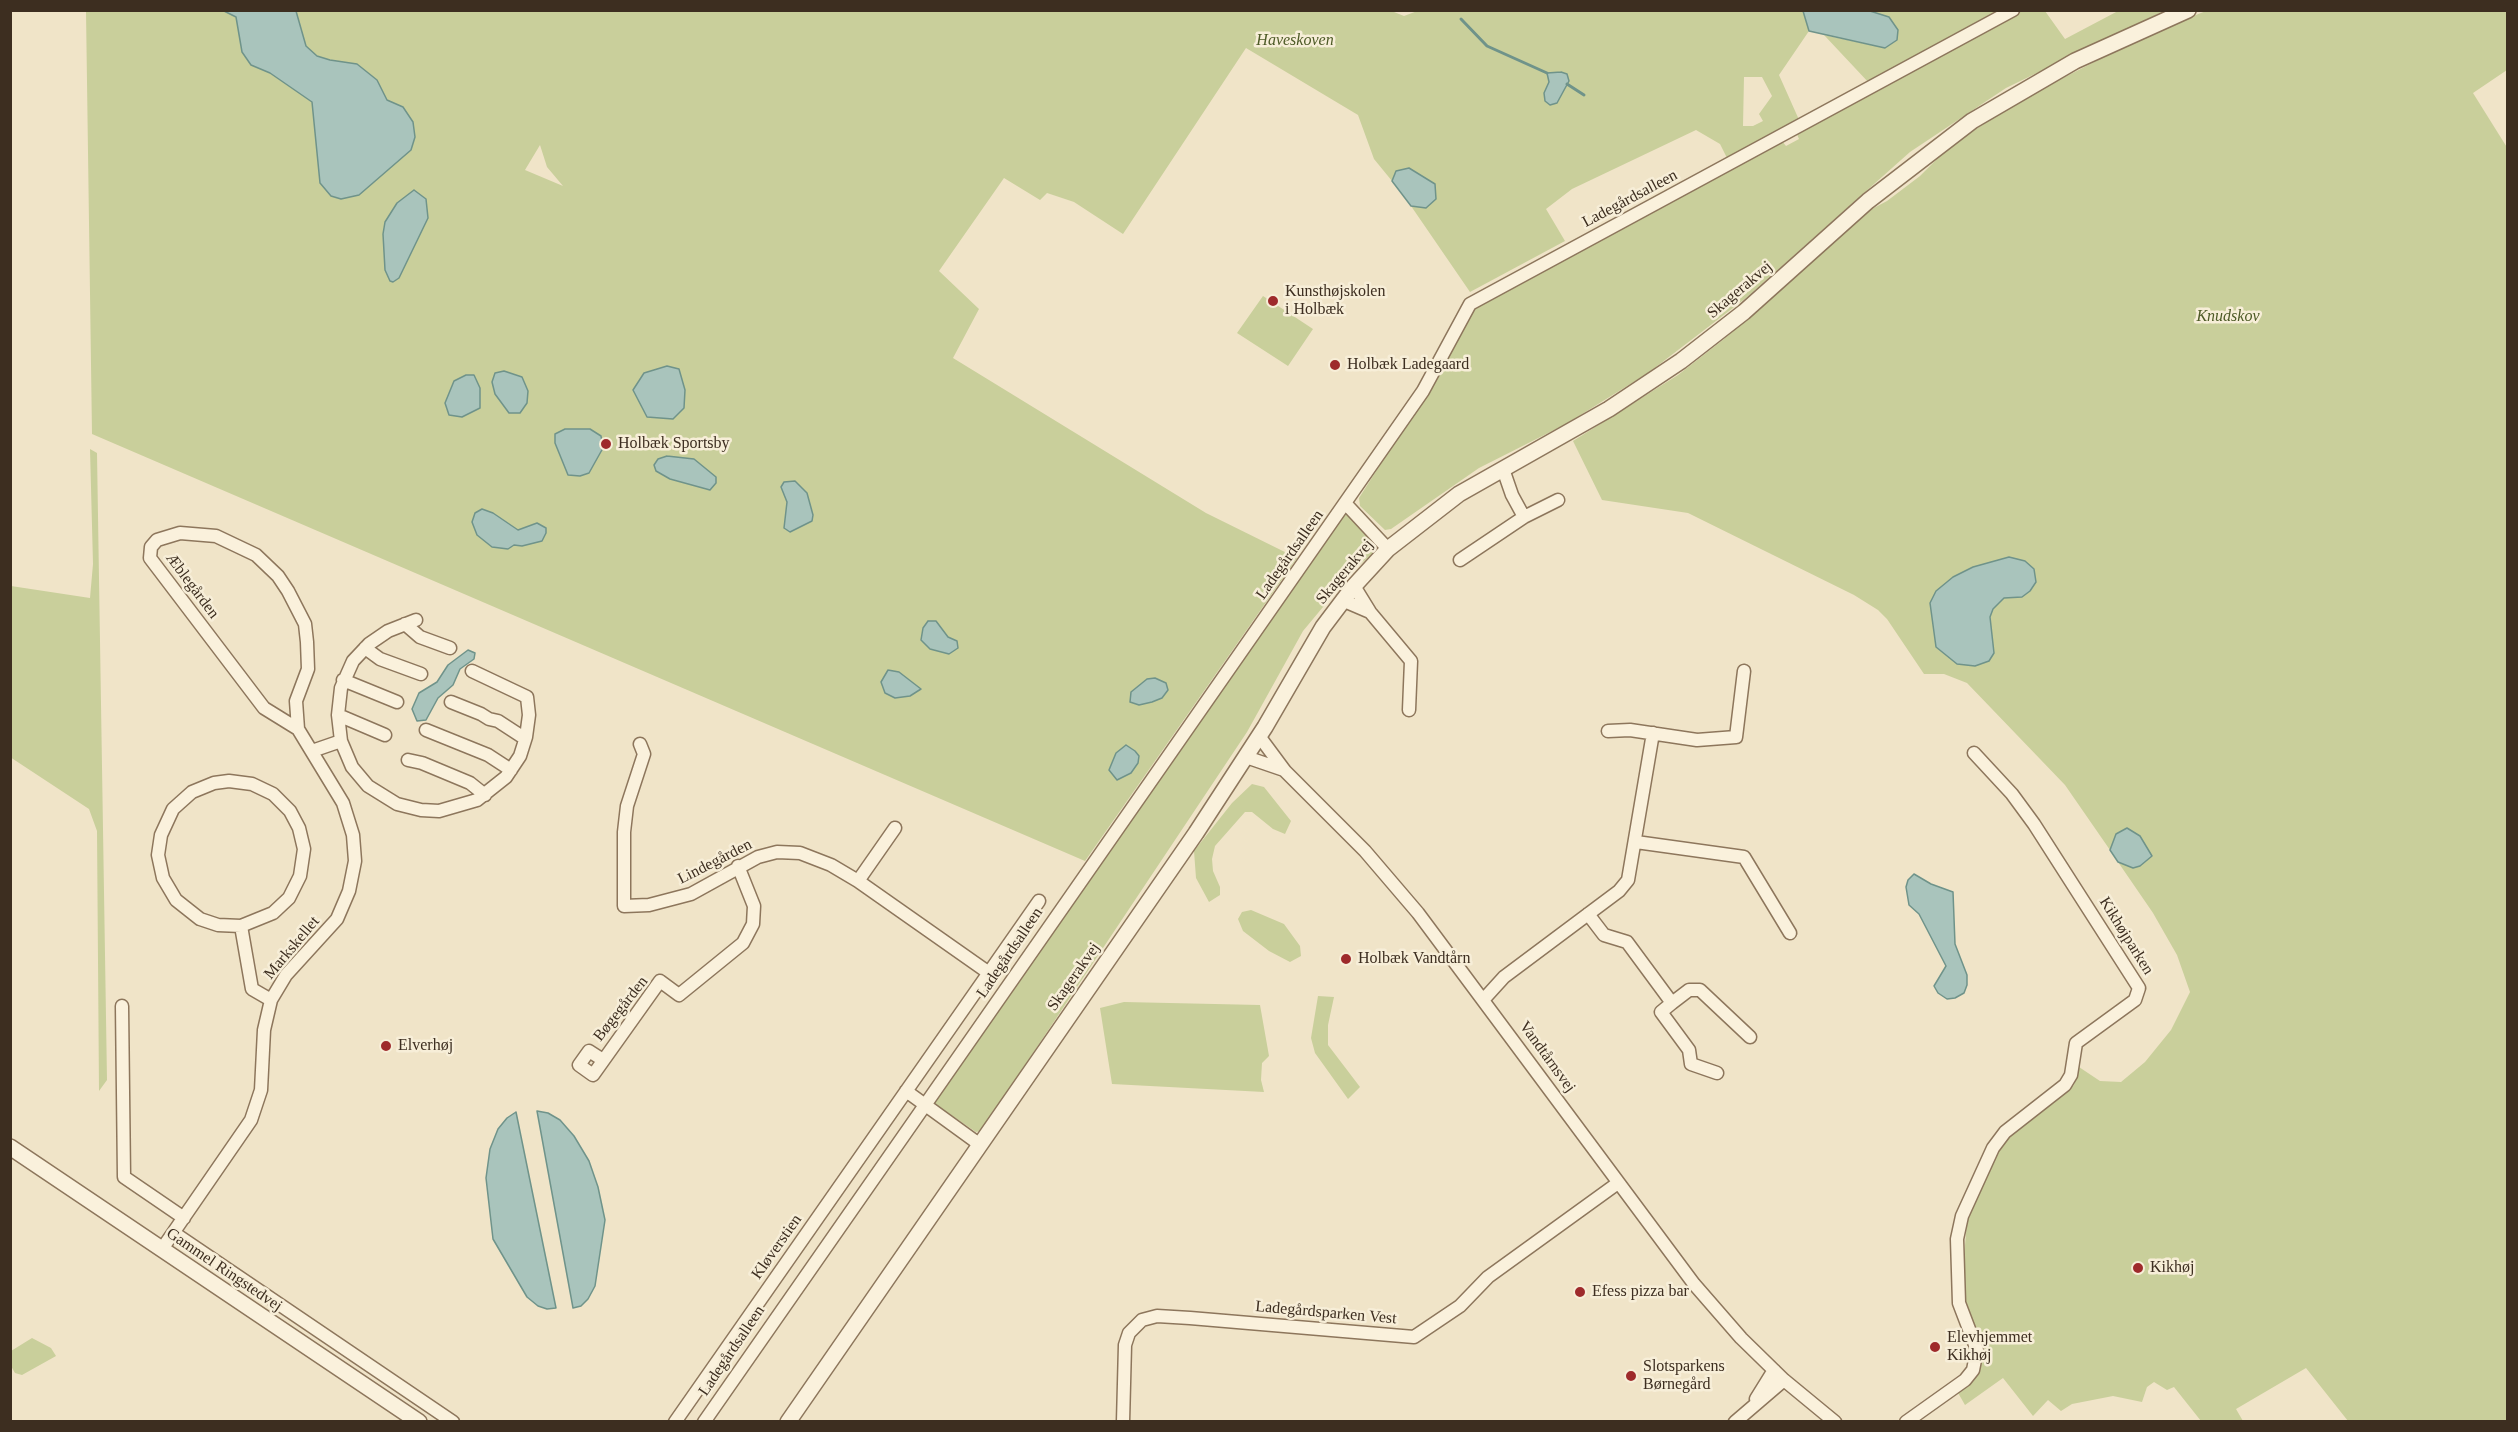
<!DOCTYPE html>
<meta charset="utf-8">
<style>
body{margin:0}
#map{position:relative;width:2518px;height:1432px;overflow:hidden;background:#f0e4c8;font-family:Georgia,serif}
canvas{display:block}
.frame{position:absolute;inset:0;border:12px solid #3d2e20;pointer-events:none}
</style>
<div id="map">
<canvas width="2518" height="1432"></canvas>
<div class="frame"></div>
</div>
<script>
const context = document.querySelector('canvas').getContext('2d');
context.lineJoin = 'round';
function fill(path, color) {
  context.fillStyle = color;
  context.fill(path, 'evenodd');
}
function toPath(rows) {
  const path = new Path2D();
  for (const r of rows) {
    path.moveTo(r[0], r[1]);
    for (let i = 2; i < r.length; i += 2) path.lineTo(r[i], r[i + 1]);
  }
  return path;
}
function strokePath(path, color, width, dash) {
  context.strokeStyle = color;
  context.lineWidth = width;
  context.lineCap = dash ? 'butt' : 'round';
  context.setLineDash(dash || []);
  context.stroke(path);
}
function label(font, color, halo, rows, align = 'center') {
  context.font = font + ' Georgia,serif';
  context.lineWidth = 5;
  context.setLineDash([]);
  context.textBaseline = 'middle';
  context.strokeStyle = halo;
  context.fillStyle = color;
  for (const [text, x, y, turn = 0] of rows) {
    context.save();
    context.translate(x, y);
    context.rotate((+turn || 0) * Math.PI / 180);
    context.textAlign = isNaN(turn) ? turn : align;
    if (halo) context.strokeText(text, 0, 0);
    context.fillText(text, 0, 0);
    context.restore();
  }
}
fill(toPath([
 [1389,10,1404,16,1420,10,1803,10,1809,31,1779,75,1800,122,1728,160,1720,144,1696,130,1572,189,1546,209,1565,241,1470,292,1411,206,1426,208,1396,171,1392,181,1374,159,1358,115,1246,48,1123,234,1074,202,1047,193,1040,200,1004,178,939,271,979,309,953,358,1206,513,1297,558,1085,861,92,434,86,11],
 [1744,77,1762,77,1772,96,1759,114,1763,121,1753,126,1743,126],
 [540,145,547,167,563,186,525,170],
 [1870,11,2005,11,1870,84,1824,35,1885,48,1889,17],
 [2019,11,2045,11,2065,39,2118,11,2164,11,2006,88,1910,152,1746,298,1648,373,1566,424,1479,468,1391,529,1385,530,1360,506,1359,498,1410,418,1464,316,1481,301,1782,141,1786,146,1799,139,1796,132],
 [2206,11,2507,11,2507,70,2473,93,2508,149,2507,1421,2348,1421,2306,1368,2236,1409,2243,1421,2201,1421,2174,1387,2167,1390,2154,1382,2147,1387,2142,1402,2113,1396,2072,1404,2061,1411,2048,1400,2033,1416,2003,1378,1965,1405,1957,1391,1971,1381,1983,1361,1981,1343,1966,1308,1964,1257,1967,1222,1996,1155,2010,1136,2074,1085,2079,1067,2100,1081,2121,1082,2145,1062,2171,1030,2190,992,2177,955,2153,913,2118,862,2133,868,2116,834,2110,850,2065,785,1967,683,1944,674,1924,674,1887,619,1878,610,1854,595,1688,513,1602,500,1573,441,1678,375,1724,339,1872,209,1887,201,1920,176,1950,146,2010,107,2061,79,2153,32],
 [1263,296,1313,329,1288,366,1237,333],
 [90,449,97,453,107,1080,99,1091,97,831,89,809,10,757,11,586,90,598,93,564],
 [1344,512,1348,513,1372,539,1374,552,1353,571,1303,631,1247,732,981,1131,976,1132,932,1102],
 [1252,784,1264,787,1291,821,1285,834,1273,829,1252,812,1245,812,1215,846,1212,859,1213,871,1220,887,1220,895,1209,902,1196,878,1194,851,1232,803],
 [1251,910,1284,924,1300,946,1301,956,1290,962,1269,951,1243,931,1238,919,1242,912],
 [1318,996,1334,997,1328,1025,1328,1045,1360,1087,1348,1099,1315,1053,1311,1038],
 [1124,1002,1260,1005,1269,1056,1262,1063,1261,1080,1264,1092,1112,1084,1100,1008],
 [32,1338,51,1348,56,1356,22,1375,15,1373,11,1366,11,1351]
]), '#c9cf9b');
const water = toPath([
 [224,11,296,11,306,46,317,56,330,60,357,64,377,80,387,100,403,107,413,122,415,137,411,150,359,195,341,199,331,196,320,183,312,102,270,73,251,65,242,52,236,17,224,11],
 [1803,11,1870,11,1889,17,1898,30,1897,40,1885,48,1809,31,1803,11],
 [1561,72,1567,74,1569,81,1557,103,1550,105,1545,101,1544,93,1549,82,1547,73,1561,72],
 [1409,168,1435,184,1436,199,1426,208,1411,206,1392,181,1396,171,1409,168],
 [414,190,426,199,428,218,399,278,393,282,390,281,385,270,383,234,385,222,397,203,414,190],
 [667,366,679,369,685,390,684,408,673,419,647,417,633,390,644,373,667,366],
 [504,371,522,377,528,391,527,403,520,413,509,413,495,394,492,382,495,373,504,371],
 [466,375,474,375,480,388,480,408,462,417,449,415,445,403,454,381,466,375],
 [565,429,590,429,601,436,603,448,589,473,580,476,568,475,555,443,555,434,565,429],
 [667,456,694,459,716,477,716,483,710,490,670,479,656,471,654,465,658,459,667,456],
 [795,481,807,493,813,515,812,521,790,532,784,528,787,502,781,487,784,482,795,481],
 [482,509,493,513,518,530,537,523,546,528,546,533,542,541,522,546,514,545,508,549,492,547,477,535,472,522,475,513,482,509],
 [2009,557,2025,561,2034,569,2036,582,2030,591,2022,597,2004,598,1993,609,1990,617,1994,653,1989,661,1975,666,1957,664,1936,647,1930,603,1936,591,1953,577,1973,567,2009,557],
 [928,621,936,621,948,637,957,641,958,648,949,654,930,649,921,640,923,628,928,621],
 [468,650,475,653,474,659,460,669,453,685,438,698,426,720,417,721,412,709,419,693,437,682,448,665,468,650],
 [888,670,899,672,921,689,910,696,895,698,885,693,881,682,888,670],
 [1147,679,1155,678,1166,683,1168,690,1162,698,1152,702,1139,705,1130,702,1131,692,1147,679],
 [1126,745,1135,751,1139,756,1138,763,1131,773,1117,780,1109,770,1116,753,1126,745],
 [2127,828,2140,836,2152,856,2140,866,2133,868,2118,862,2110,850,2116,834,2127,828],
 [1914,874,1931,884,1953,892,1955,944,1967,975,1967,985,1964,993,1955,998,1947,999,1938,993,1934,986,1946,966,1919,914,1909,905,1906,887,1908,880,1914,874],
 [537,1111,548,1113,560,1120,574,1136,589,1161,598,1187,605,1220,595,1286,588,1299,581,1306,573,1308,537,1111],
 [516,1112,556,1308,547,1309,538,1306,527,1297,493,1239,486,1178,490,1149,498,1129,507,1118,516,1112]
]);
fill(water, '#a9c4bc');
strokePath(water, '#6f938a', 1.5);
strokePath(toPath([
 [1461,19,1487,46,1547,73],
 [1567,84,1584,95]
]), '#6f938a', 3);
const minor = toPath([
 [1503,469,1512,495,1524,517],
 [1346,504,1388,549],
 [1460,560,1524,517,1558,500],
 [1354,586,1370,612,1411,661,1409,710],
 [1342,600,1370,612],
 [416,620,388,631,369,644,353,661,341,688,338,715,341,741,352,767,368,786,397,804,421,810,439,811,477,800,506,777,520,756,526,737,529,715,527,697,472,671],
 [405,624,420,637,450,648],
 [365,648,380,659,421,674],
 [343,680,397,702],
 [451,702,481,714,489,719,498,721,521,736,526,737],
 [338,715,385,735],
 [426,730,488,755,511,770],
 [1608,731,1630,730,1697,740,1736,737,1744,671],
 [1259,736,1285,771,1365,851,1418,913,1694,1284,1741,1338,1784,1380,1835,1422],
 [640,744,644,754,627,806,624,832,624,906,649,905,691,894,758,857,777,852,800,853,831,865,858,881,989,973],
 [312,751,341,741],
 [1246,757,1284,770],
 [408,760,422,763,470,783,485,795],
 [1636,842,1744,857,1790,933],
 [858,881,895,828],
 [1588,914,1604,935,1627,942,1672,1003,1661,1012,1689,1050,1691,1064,1717,1073],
 [241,926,273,913,289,898,300,876,304,849,299,828,290,811,273,794,252,784,229,781,214,783,192,792,173,809,161,835,158,855,163,878,176,900,200,919,218,925,241,926,252,989,271,1000],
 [1484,999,1504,977,1619,891,1628,880,1653,733],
 [1672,1003,1689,990,1700,990,1750,1037],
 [122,1006,124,1177,184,1218],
 [603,1060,589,1051,579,1065,593,1075,660,981,679,995,743,943,753,924,754,906,738,866],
 [906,1091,979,1144],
 [174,1233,453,1422],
 [162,1249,251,1120,261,1090,264,1030,271,1000,286,975,337,919,349,891,355,861,353,835,343,803,298,729,296,701,308,669,307,642,305,624,288,591,278,576,256,555,216,536,180,533,157,540,151,547,150,558,264,708,298,729],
 [1756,1399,1774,1370],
 [675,1422,1039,901],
 [704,1422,1423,391,1470,304,2013,10],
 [1123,1422,1125,1345,1129,1333,1142,1320,1157,1316,1190,1318,1414,1337,1460,1306,1488,1277,1618,1183],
 [1735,1422,1784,1380],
 [1906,1422,1965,1380,1973,1370,1977,1350,1959,1303,1957,1239,1962,1216,1993,1148,2005,1132,2065,1085,2071,1075,2076,1043,2135,1000,2139,988,2034,824,2012,794,1974,753]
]);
const tertiary = toPath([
 [10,1147,419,1422],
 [788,1422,1196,833,1265,727,1323,627,1354,586,1388,549,1459,494,1609,409,1681,361,1744,312,1868,201,1972,121,2075,61,2188,10]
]);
strokePath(minor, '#8d765c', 15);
strokePath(tertiary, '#8d765c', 18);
strokePath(minor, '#faf1dc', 12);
strokePath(tertiary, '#faf1dc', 15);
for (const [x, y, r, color] of [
 [1273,301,6,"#9e2a2b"],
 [1335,365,6,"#9e2a2b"],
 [606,444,6,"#9e2a2b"],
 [1346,959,6,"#9e2a2b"],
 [386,1046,6,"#9e2a2b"],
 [2138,1268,6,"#9e2a2b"],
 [1580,1292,6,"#9e2a2b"],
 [1935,1347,6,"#9e2a2b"],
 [1631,1376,6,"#9e2a2b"]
]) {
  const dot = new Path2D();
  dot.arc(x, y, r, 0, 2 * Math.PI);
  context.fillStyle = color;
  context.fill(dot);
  strokePath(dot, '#f7eed8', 2);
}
label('italic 16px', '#4d5a26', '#f7eed8', [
 ["Haveskoven",1295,41],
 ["Knudskov",2228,317]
]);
label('16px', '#3d2e20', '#f7eed8', [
 ["Ladegårdsalleen",1630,199,-28],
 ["Skagerakvej",1740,290,-40],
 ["Ladegårdsalleen",1290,555,-55],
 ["Skagerakvej",1345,572,-50],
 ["Æblegården",192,586,53],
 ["Lindegården",715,862,-27],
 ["Kikhøjparken",2126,936,58],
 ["Markskellet",292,948,-50],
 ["Ladegårdsalleen",1010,953,-56],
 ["Skagerakvej",1074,977,-55],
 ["Bøgegården",621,1009,-52],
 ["Vandtårnsvej",1547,1057,54],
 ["Kløverstien",777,1247,-55],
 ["Gammel Ringstedvej",224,1270,34],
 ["Ladegårdsparken Vest",1326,1313,5],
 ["Ladegårdsalleen",732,1351,-56]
]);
label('16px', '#3d2e20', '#f7eed8', [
 ["Kunsthøjskolen",1285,292],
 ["i Holbæk",1285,310],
 ["Holbæk Ladegaard",1347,365],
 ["Holbæk Sportsby",618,444],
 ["Holbæk Vandtårn",1358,959],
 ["Elverhøj",398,1046],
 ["Kikhøj",2150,1268],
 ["Efess pizza bar",1592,1292],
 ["Elevhjemmet",1947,1338],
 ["Kikhøj",1947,1356],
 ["Slotsparkens",1643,1367],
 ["Børnegård",1643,1385]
], 'left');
</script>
